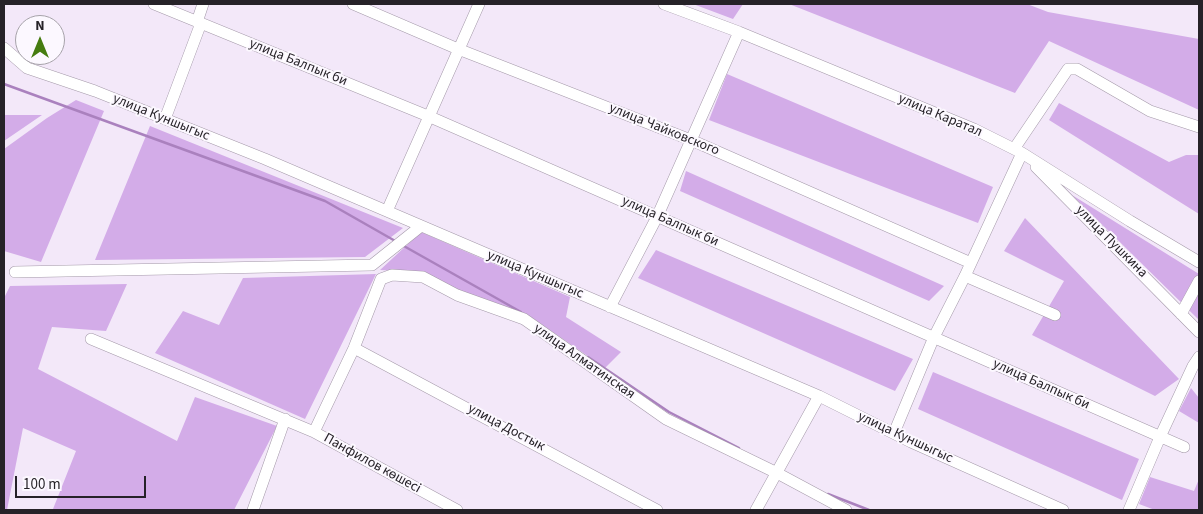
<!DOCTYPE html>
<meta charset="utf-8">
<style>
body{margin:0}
#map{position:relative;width:1203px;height:514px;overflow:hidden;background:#f3e8f9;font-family:"Source Sans 3",sans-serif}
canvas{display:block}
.frame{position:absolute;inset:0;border:5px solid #262228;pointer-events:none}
.north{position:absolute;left:15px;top:15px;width:50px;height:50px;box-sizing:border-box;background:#fcf8ff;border:1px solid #a6a2a9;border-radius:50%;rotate:0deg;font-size:14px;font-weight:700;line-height:20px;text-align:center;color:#262228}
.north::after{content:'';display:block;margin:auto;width:18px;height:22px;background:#467c10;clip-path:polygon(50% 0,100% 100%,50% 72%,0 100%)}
.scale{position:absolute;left:15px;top:476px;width:131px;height:22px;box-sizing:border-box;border:2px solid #262228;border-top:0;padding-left:6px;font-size:15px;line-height:18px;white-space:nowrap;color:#262228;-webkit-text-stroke:4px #fcf8ff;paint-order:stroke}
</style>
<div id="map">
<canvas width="1203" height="514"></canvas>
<div class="frame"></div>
<div class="north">N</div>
<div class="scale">100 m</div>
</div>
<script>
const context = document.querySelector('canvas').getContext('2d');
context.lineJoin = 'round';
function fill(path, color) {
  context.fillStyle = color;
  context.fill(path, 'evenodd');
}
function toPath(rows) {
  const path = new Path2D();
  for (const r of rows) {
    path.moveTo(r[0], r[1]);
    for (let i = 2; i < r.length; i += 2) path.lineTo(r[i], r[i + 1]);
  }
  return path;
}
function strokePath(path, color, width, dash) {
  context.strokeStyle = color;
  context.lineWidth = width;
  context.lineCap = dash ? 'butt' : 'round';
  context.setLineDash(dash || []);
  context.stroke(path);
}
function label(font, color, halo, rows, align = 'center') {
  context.font = font + ' "Source Sans 3",sans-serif';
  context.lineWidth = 4;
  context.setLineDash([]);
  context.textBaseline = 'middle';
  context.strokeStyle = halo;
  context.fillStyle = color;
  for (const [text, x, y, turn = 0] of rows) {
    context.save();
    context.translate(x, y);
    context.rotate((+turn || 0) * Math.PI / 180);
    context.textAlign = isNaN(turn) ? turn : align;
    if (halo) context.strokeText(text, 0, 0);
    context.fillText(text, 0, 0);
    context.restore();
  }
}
fill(toPath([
 [693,4,743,4,733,19],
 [789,4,1027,4,1048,12,1199,39,1199,110,1049,41,1015,93],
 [727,74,993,187,978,223,709,120],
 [76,100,104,111,41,262,4,251,4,149,47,118],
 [1059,103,1169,162,1186,155,1199,155,1199,214,1049,120],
 [4,115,42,115,4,141],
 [150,126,403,228,365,257,95,260],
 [686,171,944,286,929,301,680,191],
 [1072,195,1199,274,1199,320],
 [1025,218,1179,379,1155,396,1032,335,1064,281,1004,251],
 [421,232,570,297,566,317,621,352,605,368,528,315,456,289,420,272,380,270],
 [656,250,913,359,895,391,638,278],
 [376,274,305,419,155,353,183,311,219,325,243,278],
 [127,284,106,331,52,327,38,369,177,441,195,397,277,426,234,510,56,510,53,509,76,451,23,428,7,510,4,510,4,298,10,286],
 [933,372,1139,459,1122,500,918,409],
 [1191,388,1199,398,1199,423,1179,411],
 [1150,477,1194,491,1199,479,1199,510,1155,510,1139,504]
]), '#d3ace8');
strokePath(toPath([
 [4,84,325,201,397,242],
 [402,245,521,312],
 [588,357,669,412,739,448],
 [828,494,869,510]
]), '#aa81be', 2.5);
const minor = toPath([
 [154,4,428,116,1184,447],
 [353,4,458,49,691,140,971,263],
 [664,4,739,32,974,129,1022,153,1130,221,1199,262],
 [197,22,203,4],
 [4,48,27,68,95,91,265,159,819,396,911,442,1063,510],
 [165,119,201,23],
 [1014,149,1068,69,1077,69,1150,111,1199,127],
 [1036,167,1199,332],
 [387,211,479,4],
 [15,272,372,265,421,226],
 [965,276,1055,315],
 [610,307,657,217,739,32],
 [1181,314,1199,281],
 [91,339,314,432,457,510],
 [354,348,657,510],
 [314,432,354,348,381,279,392,275,423,277,457,295,524,319,666,419,777,473,846,510],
 [894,433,934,337,965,276,1022,153],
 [253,510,285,419],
 [756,510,819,396],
 [1129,510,1160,437,1193,366,1199,357]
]);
strokePath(minor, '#a499a9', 12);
strokePath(minor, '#fff', 11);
label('14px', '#262228', '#fcf8ff', [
 ["улица Балпык би",298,63,22],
 ["улица Каратал",940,116,23],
 ["улица Куншыгыс",161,118,22],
 ["улица Чайковского",664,130,22],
 ["улица Балпык би",670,222,24],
 ["улица Пушкина",1111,242,45],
 ["улица Куншыгыс",535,275,23],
 ["улица Алматинская",584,362,35],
 ["улица Балпык би",1041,385,24],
 ["улица Достык",506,428,28],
 ["улица Куншыгыс",905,438,25],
 ["Панфилов көшесі",372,464,29]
]);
</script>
